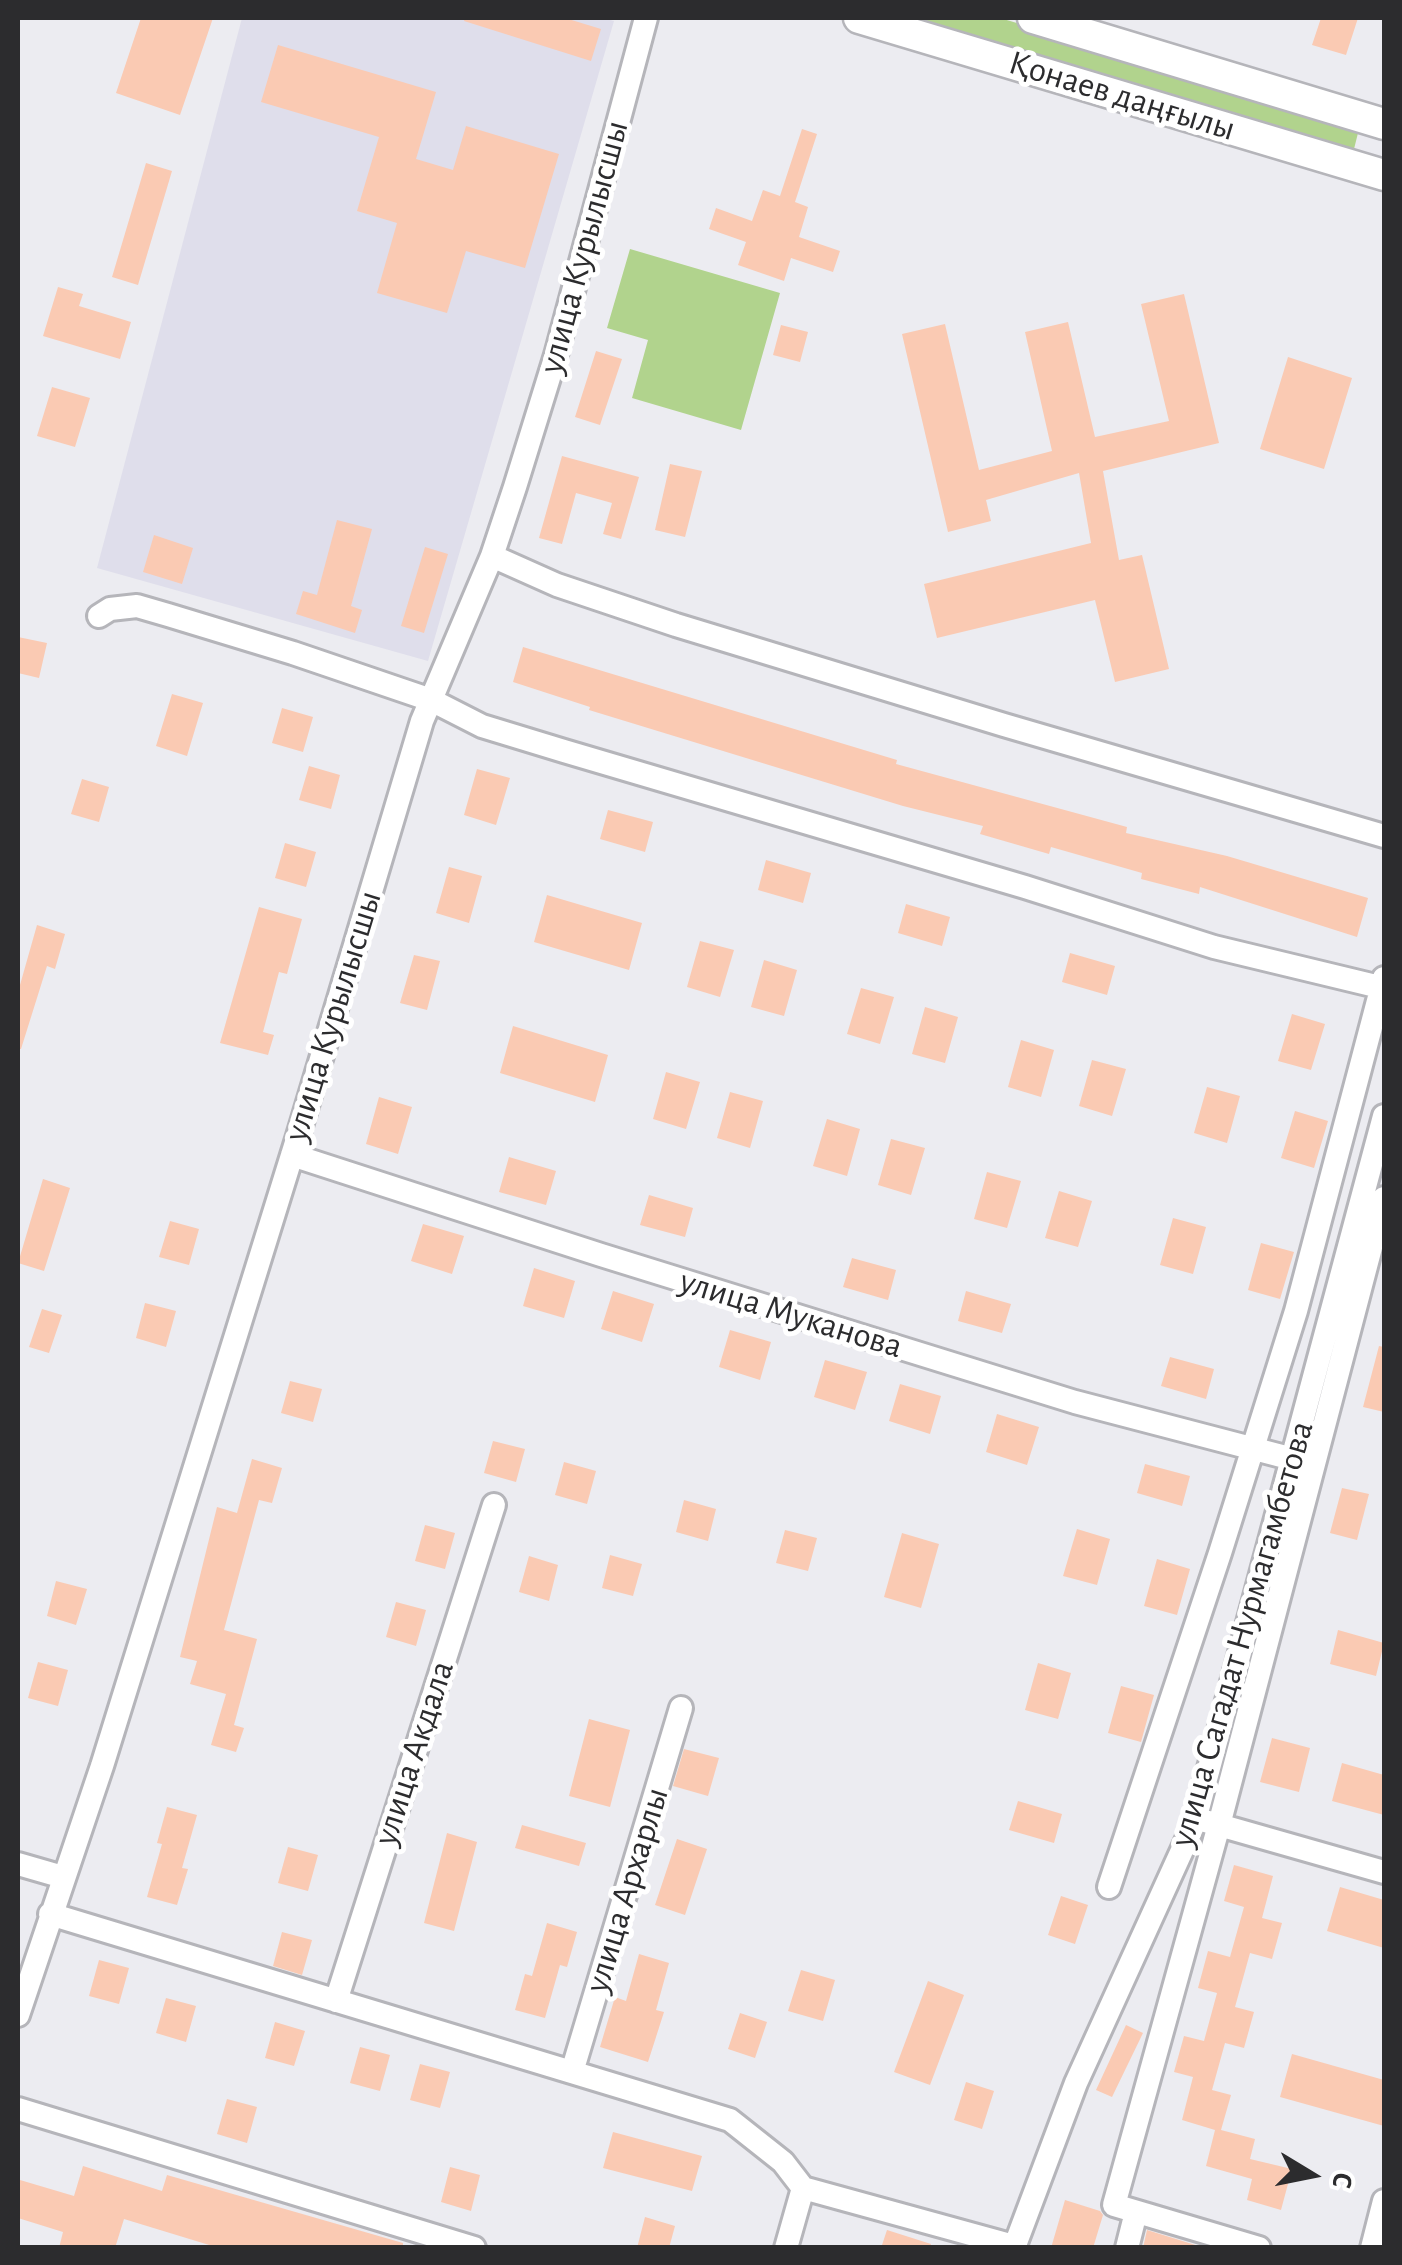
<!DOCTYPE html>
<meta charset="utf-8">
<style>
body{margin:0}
#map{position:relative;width:1402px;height:2265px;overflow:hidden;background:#ececf1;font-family:"Alegreya Sans",sans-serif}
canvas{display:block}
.frame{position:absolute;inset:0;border:20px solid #2c2c2e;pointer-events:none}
.north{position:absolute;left:1262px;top:2125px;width:100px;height:100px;-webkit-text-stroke:8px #fff;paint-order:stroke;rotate:100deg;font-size:28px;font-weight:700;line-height:40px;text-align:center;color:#2c2c2e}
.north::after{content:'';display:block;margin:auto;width:35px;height:45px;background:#2c2c2e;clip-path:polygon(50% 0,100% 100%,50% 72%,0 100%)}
</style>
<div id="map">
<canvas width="1402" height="2265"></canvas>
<div class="frame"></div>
<div class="north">С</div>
</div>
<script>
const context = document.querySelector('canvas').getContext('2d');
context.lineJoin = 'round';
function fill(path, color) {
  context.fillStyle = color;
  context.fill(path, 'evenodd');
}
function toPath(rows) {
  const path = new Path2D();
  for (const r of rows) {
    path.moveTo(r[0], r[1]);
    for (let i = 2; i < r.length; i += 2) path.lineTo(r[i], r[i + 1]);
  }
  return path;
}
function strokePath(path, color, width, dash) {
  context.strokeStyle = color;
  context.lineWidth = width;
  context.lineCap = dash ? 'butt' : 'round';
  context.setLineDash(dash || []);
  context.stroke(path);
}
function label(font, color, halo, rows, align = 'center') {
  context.font = font + ' "Alegreya Sans",sans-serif';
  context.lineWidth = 10;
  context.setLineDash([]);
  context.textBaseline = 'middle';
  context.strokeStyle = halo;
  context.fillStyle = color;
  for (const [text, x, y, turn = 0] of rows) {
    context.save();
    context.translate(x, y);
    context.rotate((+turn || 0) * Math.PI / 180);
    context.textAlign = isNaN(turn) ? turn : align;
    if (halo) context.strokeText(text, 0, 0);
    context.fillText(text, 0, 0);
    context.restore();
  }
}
fill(toPath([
 [242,18,603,18,614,21,428,661,97,568]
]), '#dfdeeb');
fill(toPath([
 [914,18,1000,18,1360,125,1354,149],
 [630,249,780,293,741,430,632,398,648,340,607,328]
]), '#b1d38d');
fill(toPath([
 [141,18,213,18,180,115,116,93],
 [465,18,565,18,601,29,591,61,464,21],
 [1321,18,1358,18,1346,55,1312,45],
 [278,45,436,92,416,159,453,170,466,126,559,154,525,268,466,251,447,313,377,293,397,223,357,211,379,137,261,102],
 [802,129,817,134,795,202,808,207,799,237,840,251,833,272,791,258,784,281,738,265,746,242,709,229,716,208,752,221,763,190,780,196],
 [146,163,172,171,138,285,112,277],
 [58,287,83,294,79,306,131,322,120,359,43,336],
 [1184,294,1219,443,1103,471,1119,560,1142,555,1169,669,1115,682,1095,600,937,638,924,584,1091,543,1079,473,986,500,991,521,948,532,902,334,945,324,979,470,1052,451,1025,332,1068,322,1095,437,1169,421,1141,304],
 [781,325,808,332,800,362,773,355],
 [596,351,622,359,600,425,575,417],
 [1288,357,1352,378,1324,469,1260,449],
 [52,387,90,398,75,447,37,436],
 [562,456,639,477,621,539,603,534,612,503,576,493,562,544,539,538],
 [670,464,702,471,685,537,655,530],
 [337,520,372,529,351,606,362,610,355,633,296,614,303,591,317,595],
 [154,535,193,548,182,584,143,572],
 [425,547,448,554,424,633,401,626],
 [18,637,47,643,39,678,18,673],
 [523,647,897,760,896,764,1127,827,1126,833,1227,856,1368,898,1357,937,1200,887,1199,894,1141,879,1142,873,1051,847,1049,854,980,834,983,826,903,806,589,710,590,707,513,682],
 [172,694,203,703,187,756,156,746],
 [282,708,313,717,303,752,272,743],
 [309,766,340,775,331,809,299,800],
 [477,769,510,778,496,825,464,815],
 [82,779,109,787,99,822,71,814],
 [608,810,653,822,645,852,600,839],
 [285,843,316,852,306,887,275,878],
 [766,860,811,873,803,903,758,890],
 [449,867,482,876,469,923,436,913],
 [547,895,642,923,629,970,534,942],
 [906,904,950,917,942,946,898,933],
 [259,907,302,919,287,974,279,972,263,1032,274,1035,268,1055,220,1043],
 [37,925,65,934,55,969,47,966,21,1049,18,1049,18,992],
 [700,941,734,950,720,997,687,987],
 [1070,953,1115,966,1107,995,1062,982],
 [414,955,440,961,427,1010,400,1003],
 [764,960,797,970,784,1016,751,1007],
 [861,988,894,997,880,1044,847,1034],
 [925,1007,958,1017,945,1063,912,1054],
 [1292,1014,1325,1024,1311,1070,1278,1061],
 [513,1026,608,1055,595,1102,500,1073],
 [1021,1040,1054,1050,1041,1097,1008,1087],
 [1092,1060,1126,1069,1112,1116,1079,1106],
 [666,1072,700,1082,686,1129,653,1119],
 [1207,1087,1240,1096,1227,1143,1194,1133],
 [730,1092,763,1101,750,1148,717,1138],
 [379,1097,412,1107,398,1154,366,1144],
 [1295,1111,1328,1121,1314,1168,1281,1158],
 [827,1119,860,1129,847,1176,813,1166],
 [891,1139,925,1148,911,1195,878,1185],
 [509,1157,556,1171,546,1205,499,1192],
 [987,1172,1021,1181,1007,1228,974,1219],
 [43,1179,70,1188,44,1271,18,1263],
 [1059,1191,1092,1201,1078,1247,1045,1238],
 [649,1195,693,1208,685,1237,640,1225],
 [1173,1218,1206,1227,1193,1274,1160,1265],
 [170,1221,199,1229,189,1265,159,1257],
 [423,1224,464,1236,452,1274,411,1261],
 [1261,1243,1294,1252,1280,1299,1248,1290],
 [852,1258,896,1270,888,1300,843,1287],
 [534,1268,575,1281,564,1318,523,1306],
 [613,1291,654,1304,642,1342,601,1329],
 [966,1291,1011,1304,1002,1333,958,1321],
 [145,1303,176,1311,166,1347,136,1338],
 [42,1309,62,1315,49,1353,29,1347],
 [730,1330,771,1342,760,1380,719,1367],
 [1379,1346,1384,1347,1384,1412,1363,1407],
 [1170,1357,1214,1369,1206,1399,1161,1386],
 [825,1360,867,1372,855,1410,814,1397],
 [290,1381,322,1389,313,1422,281,1413],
 [900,1384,941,1396,930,1434,889,1421],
 [997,1414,1039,1427,1027,1465,986,1452],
 [493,1441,525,1449,516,1482,484,1473],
 [252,1459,282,1468,272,1503,259,1500,224,1630,257,1639,234,1725,244,1728,236,1752,211,1745,226,1694,190,1684,197,1661,180,1657,217,1507,237,1513],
 [564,1462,596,1471,587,1504,555,1495],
 [1145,1464,1190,1476,1182,1506,1137,1493],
 [1342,1488,1369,1494,1357,1540,1330,1533],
 [684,1500,716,1509,708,1541,676,1532],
 [425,1525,455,1533,445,1569,415,1561],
 [1077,1529,1110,1539,1097,1585,1063,1576],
 [785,1530,817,1538,808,1571,776,1563],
 [902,1533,939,1544,921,1608,884,1597],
 [610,1555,642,1564,633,1596,602,1588],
 [529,1556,558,1565,549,1601,519,1592],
 [1157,1559,1190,1569,1177,1615,1144,1606],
 [56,1581,87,1589,76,1625,47,1616],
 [396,1602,426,1610,416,1646,386,1637],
 [1338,1630,1384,1643,1376,1676,1330,1664],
 [38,1662,68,1670,58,1706,28,1698],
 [1038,1663,1071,1673,1058,1719,1025,1710],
 [1121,1686,1154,1695,1141,1742,1108,1733],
 [589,1719,630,1730,610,1807,569,1796],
 [1272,1738,1310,1748,1299,1792,1260,1782],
 [684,1749,719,1758,708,1796,673,1786],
 [1342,1763,1384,1775,1384,1815,1332,1801],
 [1018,1801,1062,1814,1054,1843,1009,1830],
 [167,1807,197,1815,182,1868,188,1869,177,1905,147,1897,162,1844,157,1843],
 [522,1825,586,1843,579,1866,515,1848],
 [447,1833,477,1842,454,1931,424,1923],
 [677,1839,707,1849,685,1915,655,1905],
 [288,1847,318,1855,308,1891,278,1883],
 [1234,1865,1273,1876,1262,1918,1282,1923,1272,1959,1250,1953,1235,2007,1254,2012,1244,2048,1225,2043,1212,2090,1231,2095,1221,2130,1255,2139,1250,2159,1292,2169,1281,2210,1247,2200,1252,2179,1206,2166,1215,2130,1182,2120,1193,2077,1174,2072,1184,2036,1204,2041,1217,1993,1198,1988,1208,1951,1230,1957,1244,1907,1224,1901],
 [1340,1887,1384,1900,1384,1948,1327,1931],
 [1061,1896,1088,1905,1075,1944,1048,1935],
 [547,1923,577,1932,567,1967,560,1965,545,2018,515,2010,525,1974,532,1976],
 [282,1932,312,1940,302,1975,273,1966],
 [639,1954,669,1963,656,2010,664,2012,648,2062,600,2047,615,1997,626,2001],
 [99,1960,129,1968,119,2004,89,1996],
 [801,1970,835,1980,823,2021,788,2011],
 [928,1981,964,1995,930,2085,894,2072],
 [166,1998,196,2006,186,2042,156,2033],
 [740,2013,767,2022,755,2058,728,2049],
 [275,2022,305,2031,294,2066,265,2058],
 [1126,2025,1143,2033,1112,2097,1096,2090],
 [360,2047,390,2055,380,2091,350,2083],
 [1292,2054,1384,2080,1384,2126,1280,2097],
 [420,2064,450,2072,440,2108,410,2100],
 [966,2082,994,2091,982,2129,954,2120],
 [227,2099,257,2107,247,2143,217,2134],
 [613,2132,702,2156,692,2191,603,2168],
 [83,2166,162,2191,167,2175,403,2243,403,2248,219,2248,124,2219,115,2248,59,2248,63,2232,18,2218,20,2180,74,2196],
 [450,2167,480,2175,471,2211,441,2202],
 [1065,2200,1100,2211,1103,2215,1093,2248,1051,2248],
 [645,2217,675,2226,669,2248,637,2248],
 [887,2230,931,2244,930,2248,881,2248],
 [1147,2230,1205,2248,1143,2248]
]), '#facab3');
const minor = toPath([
 [492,556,557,585,676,625,1004,725,1384,836],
 [99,616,110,609,137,606,168,615,293,653,431,700,482,726,564,751,1025,887,1214,947,1384,988],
 [292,1155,601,1255,1075,1402,1293,1459],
 [1205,1821,1384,1872],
 [18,1864,63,1877],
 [1109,1887,1220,1553,1296,1311,1384,978],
 [50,1914,730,2120,783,2162,803,2188,1014,2246],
 [336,2001,494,1505],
 [18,2015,102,1766,298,1136,422,721,492,556,515,487,556,355,646,18],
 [572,2072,681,1708],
 [18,2109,474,2248],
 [786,2248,803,2188],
 [1014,2248,1076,2083,1194,1824,1384,1116],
 [1127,2248,1136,2212],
 [1259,2248,1114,2205,1219,1825,1384,1198],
 [1372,2248,1384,2201]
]);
const secondary = toPath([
 [859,18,1384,175],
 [1033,18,1384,124]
]);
strokePath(minor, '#b5b5ba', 28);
strokePath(secondary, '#b5b5ba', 35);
strokePath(minor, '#fff', 22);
strokePath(secondary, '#fff', 30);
label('35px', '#2c2c2e', '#fff', [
 ["Қонаев даңғылы",1122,96,17],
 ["улица Курылысшы",584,247,-75],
 ["улица Курылысшы",333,1016,-73],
 ["улица Муканова",791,1314,17],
 ["улица Сагадат Нурмагамбетова",1242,1634,-74],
 ["улица Акдала",414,1753,-72],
 ["улица Архарлы",627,1890,-73]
]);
</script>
